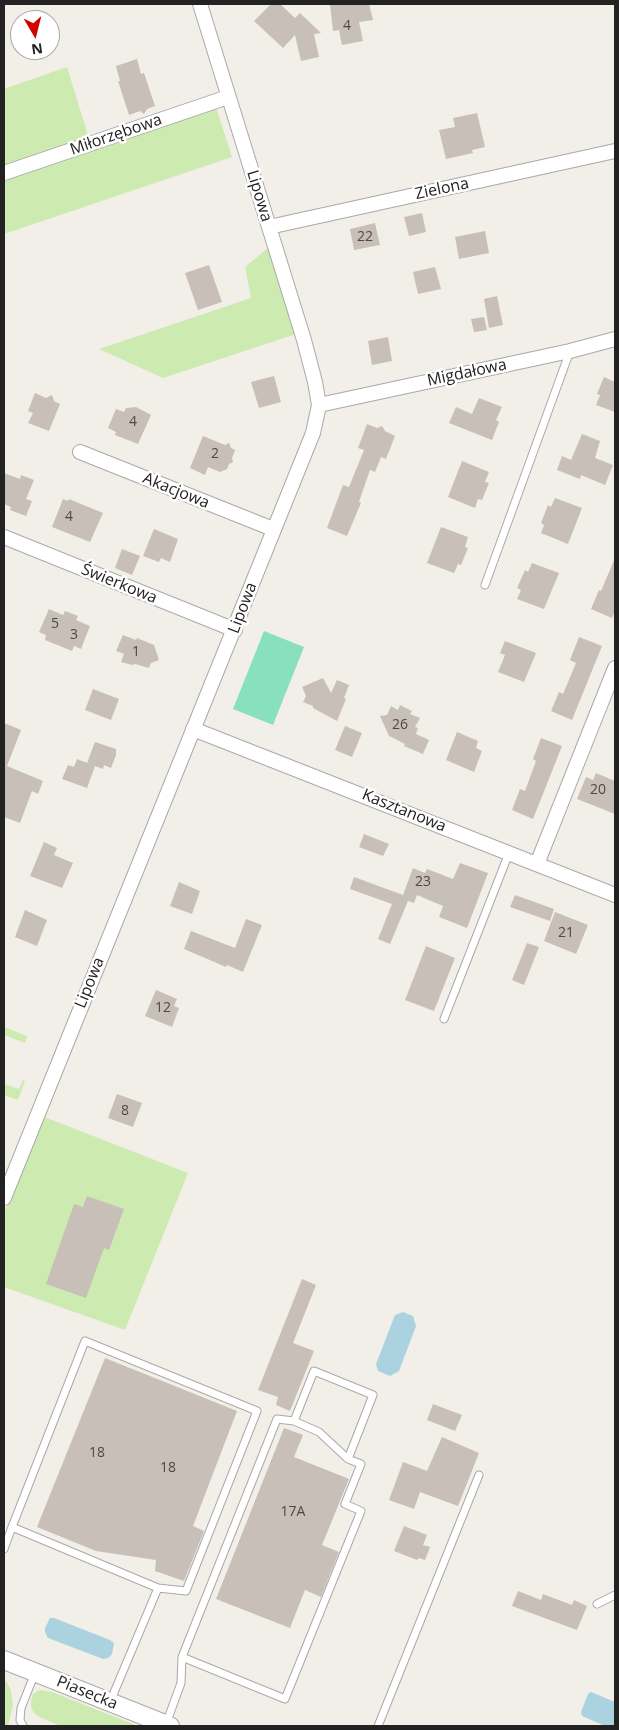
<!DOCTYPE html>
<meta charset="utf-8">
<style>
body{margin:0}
#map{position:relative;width:619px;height:1730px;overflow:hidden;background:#f2efe9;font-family:"Open Sans",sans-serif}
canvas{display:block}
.frame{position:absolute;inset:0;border:5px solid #222;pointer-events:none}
.north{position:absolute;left:10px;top:10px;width:50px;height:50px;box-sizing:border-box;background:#fff;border:1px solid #a7a7a7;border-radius:50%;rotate:172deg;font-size:14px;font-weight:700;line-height:20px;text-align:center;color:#222}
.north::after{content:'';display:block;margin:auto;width:18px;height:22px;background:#d40000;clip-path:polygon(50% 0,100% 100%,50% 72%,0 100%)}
</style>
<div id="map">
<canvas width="619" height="1730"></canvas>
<div class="frame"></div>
<div class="north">N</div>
</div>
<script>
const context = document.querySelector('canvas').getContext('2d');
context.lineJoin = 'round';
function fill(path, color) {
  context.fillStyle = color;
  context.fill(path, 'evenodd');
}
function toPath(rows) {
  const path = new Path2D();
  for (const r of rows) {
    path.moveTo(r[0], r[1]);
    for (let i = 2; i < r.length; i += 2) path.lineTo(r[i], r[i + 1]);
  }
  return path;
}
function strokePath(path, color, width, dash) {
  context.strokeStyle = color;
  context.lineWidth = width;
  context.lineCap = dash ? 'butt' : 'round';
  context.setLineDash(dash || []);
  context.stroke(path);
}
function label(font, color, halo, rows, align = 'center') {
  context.font = font + ' "Open Sans",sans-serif';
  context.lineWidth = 5;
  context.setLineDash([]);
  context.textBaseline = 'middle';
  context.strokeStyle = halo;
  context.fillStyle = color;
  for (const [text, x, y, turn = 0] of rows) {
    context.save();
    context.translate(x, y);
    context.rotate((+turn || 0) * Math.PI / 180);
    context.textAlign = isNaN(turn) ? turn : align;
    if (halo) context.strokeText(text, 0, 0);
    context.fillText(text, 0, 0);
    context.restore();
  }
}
fill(toPath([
 [67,67,91,145,215,104,232,157,4,234,4,89],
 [268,248,296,334,163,378,99,349,251,298,245,267],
 [4,1027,27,1036,25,1043,4,1035],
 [23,1080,25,1081,18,1100,4,1095,4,1084,19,1089],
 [42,1116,188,1173,125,1330,4,1287,4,1213],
 [4,1680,6,1681,11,1690,13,1705,8,1726,4,1726],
 [40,1690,52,1692,138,1726,61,1726,41,1718,34,1713,31,1707,31,1701,33,1694]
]), '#cdebb0');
fill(toPath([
 [264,631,304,647,273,725,233,709]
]), '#88e0be');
fill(toPath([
 [403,1312,413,1316,416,1326,399,1371,390,1376,378,1371,376,1364,395,1315],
 [50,1618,54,1618,110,1640,114,1643,112,1654,108,1658,103,1659,48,1638,45,1632,45,1628],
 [591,1692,615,1702,615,1726,605,1726,582,1716,581,1712,588,1694]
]), '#aad3df');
fill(toPath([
 [271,4,280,4,295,18,300,13,321,33,314,34,319,57,301,61,295,35,283,48,254,21],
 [330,4,369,4,373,20,359,22,363,41,342,45,339,30,333,31],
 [137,59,141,74,144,73,155,106,147,109,144,114,140,111,129,115,118,81,120,81,116,66],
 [477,113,485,147,472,150,473,153,446,159,439,130,455,127,453,118],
 [422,213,426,232,409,236,404,217],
 [375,223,380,245,354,250,350,229],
 [485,231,489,253,459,259,455,237],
 [209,265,222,302,198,310,185,273],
 [435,267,441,289,418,294,413,272],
 [497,296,503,325,489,328,484,299],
 [484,317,487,330,474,332,471,319],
 [388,337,392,361,372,365,368,341],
 [274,376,281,402,259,408,251,382],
 [604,377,615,382,615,412,596,405,600,395,597,394],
 [35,393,46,398,52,395,54,401,60,404,49,431,28,423,33,413,28,411],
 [479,398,502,407,496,420,499,422,492,440,449,423,456,407,472,414],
 [136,407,151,415,138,444,115,435,116,432,108,428,116,409,124,412,126,408],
 [367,424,377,428,382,426,385,431,395,436,386,459,381,457,375,472,370,470,359,502,361,503,347,536,327,528,343,485,349,487,364,450,358,448],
 [582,434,600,441,595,458,613,465,605,485,581,475,580,479,557,470,562,456,571,460],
 [203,436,225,445,229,443,231,448,235,450,232,458,233,462,229,464,227,469,220,472,208,467,205,475,190,468],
 [462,461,489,472,485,482,489,483,482,500,478,499,475,508,448,497],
 [4,473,20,479,21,475,34,480,26,499,32,501,26,516,10,510,11,507,4,504],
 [555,498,582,508,568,544,541,533,544,525,541,523,548,505,551,507],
 [63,499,68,501,69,499,103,513,90,542,52,527],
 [441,527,468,537,465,547,468,548,461,565,458,564,454,573,427,563],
 [154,529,178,539,170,562,161,558,159,562,143,556],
 [122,549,140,556,132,575,115,568],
 [615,558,615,611,612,618,591,609,599,590,601,591],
 [532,563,559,573,544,609,517,599,521,590,517,588,525,570,528,572],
 [49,609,63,615,65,611,78,616,76,620,90,626,81,649,74,646,72,651,45,640,46,635,39,632],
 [123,635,136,640,137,638,154,645,159,660,151,663,149,668,135,664,132,665,121,662,124,654,116,651],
 [579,637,602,646,572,720,551,711,559,692,563,694,576,663,570,660],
 [505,641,536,653,524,682,498,672,505,655,500,653],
 [323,678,331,693,337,680,349,685,344,698,346,699,337,721,313,708,313,706,303,702,306,696,302,687],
 [93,689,119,699,111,720,85,710],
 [400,705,412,711,410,714,420,718,415,727,418,728,416,734,429,740,423,754,404,746,405,744,389,736,380,716,387,715,391,706,398,710],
 [4,723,21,730,7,766,43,781,38,794,32,791,20,823,4,817],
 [345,726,362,733,352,757,335,750],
 [457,732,478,741,476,748,482,751,474,772,446,760],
 [541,738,562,746,533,819,512,810,520,789,525,791,536,761,533,759],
 [95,742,116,749,116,755,111,768,104,765,103,769,87,763],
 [77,759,95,766,87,788,62,779,68,765,74,767],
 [596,773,615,781,615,814,577,799,586,777,593,780],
 [364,834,389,844,383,856,359,847],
 [44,842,57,848,54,855,73,863,62,888,30,876],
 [460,863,488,873,467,928,439,917,443,906,417,895,414,903,408,901,390,944,378,939,392,904,350,889,354,877,403,895,413,868,425,873,427,869,453,879],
 [179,882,200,891,192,914,170,906],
 [515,895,554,909,550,921,510,907],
 [25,910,47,920,37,946,15,937],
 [555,912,588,925,576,954,544,941],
 [246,919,262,925,243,972,227,965,226,967,184,949,191,931,235,948],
 [527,943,539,947,524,985,512,980],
 [426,946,455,958,434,1011,405,1000],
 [156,990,177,999,174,1006,179,1008,172,1027,145,1016],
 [117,1094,142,1103,133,1127,108,1118],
 [87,1196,124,1209,109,1250,104,1248,86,1298,46,1284,74,1204,83,1207],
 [302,1279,316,1285,293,1343,314,1351,290,1411,276,1405,278,1397,258,1390],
 [105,1358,237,1411,193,1526,204,1531,184,1581,155,1571,156,1560,96,1551,37,1527],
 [433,1404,462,1415,455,1431,427,1420],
 [284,1428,303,1435,294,1457,349,1479,322,1545,339,1552,321,1597,305,1590,290,1628,216,1599],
 [442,1437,479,1453,458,1506,420,1492,414,1509,389,1500,403,1462,427,1471],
 [404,1526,427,1535,423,1545,430,1547,425,1560,419,1558,417,1560,394,1551],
 [518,1591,541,1600,543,1594,572,1605,574,1600,587,1606,577,1630,512,1606]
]), '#c7bfb8');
const service = toPath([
 [485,585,570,351],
 [444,1019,509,853],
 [85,1341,257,1411,186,1591,158,1588,12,1527,85,1341],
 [294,1421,314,1371,373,1395,348,1459,361,1464,345,1504,361,1511,285,1699,182,1657,277,1419,294,1421,319,1432,348,1459],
 [4,1549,12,1527],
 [597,1604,615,1595],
 [110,1702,158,1588],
 [166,1724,181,1683,182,1657],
 [23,1726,20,1720,21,1708,35,1673],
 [378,1726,479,1475]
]);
const minor = toPath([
 [4,173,228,97],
 [269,227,615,151],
 [319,405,570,351,615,339],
 [80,452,273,529],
 [4,537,235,630],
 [193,729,615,895],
 [537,864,615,668],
 [4,1198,313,433,319,405,315,382,304,340,200,4]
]);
const tertiary = toPath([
 [4,1660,170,1726]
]);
strokePath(service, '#a9a9a9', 9);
strokePath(minor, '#a9a9a9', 16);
strokePath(tertiary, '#a9a9a9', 20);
strokePath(service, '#fff', 7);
strokePath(minor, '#fff', 14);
strokePath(tertiary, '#fff', 18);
label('14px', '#4b4948', null, [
 ["4",347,26],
 ["22",365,237],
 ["4",133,422],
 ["2",215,454],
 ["4",69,517],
 ["5",55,624],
 ["3",74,635],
 ["1",136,652],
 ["26",400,725],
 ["20",598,790],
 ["23",423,882],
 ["21",566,933],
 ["12",163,1008],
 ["8",125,1111],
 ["18",97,1453],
 ["18",168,1468],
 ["17A",293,1512]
]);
label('16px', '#222', '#fff', [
 ["Miłorzębowa",116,135,-19],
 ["Zielona",442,189,-12],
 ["Lipowa",259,196,73],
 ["Migdałowa",467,373,-12],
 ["Akacjowa",176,491,22],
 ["Świerkowa",119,584,22],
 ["Lipowa",243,608,-69],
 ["Kasztanowa",404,811,22],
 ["Lipowa",90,983,-68],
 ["Piasecka",87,1693,22]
]);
</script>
